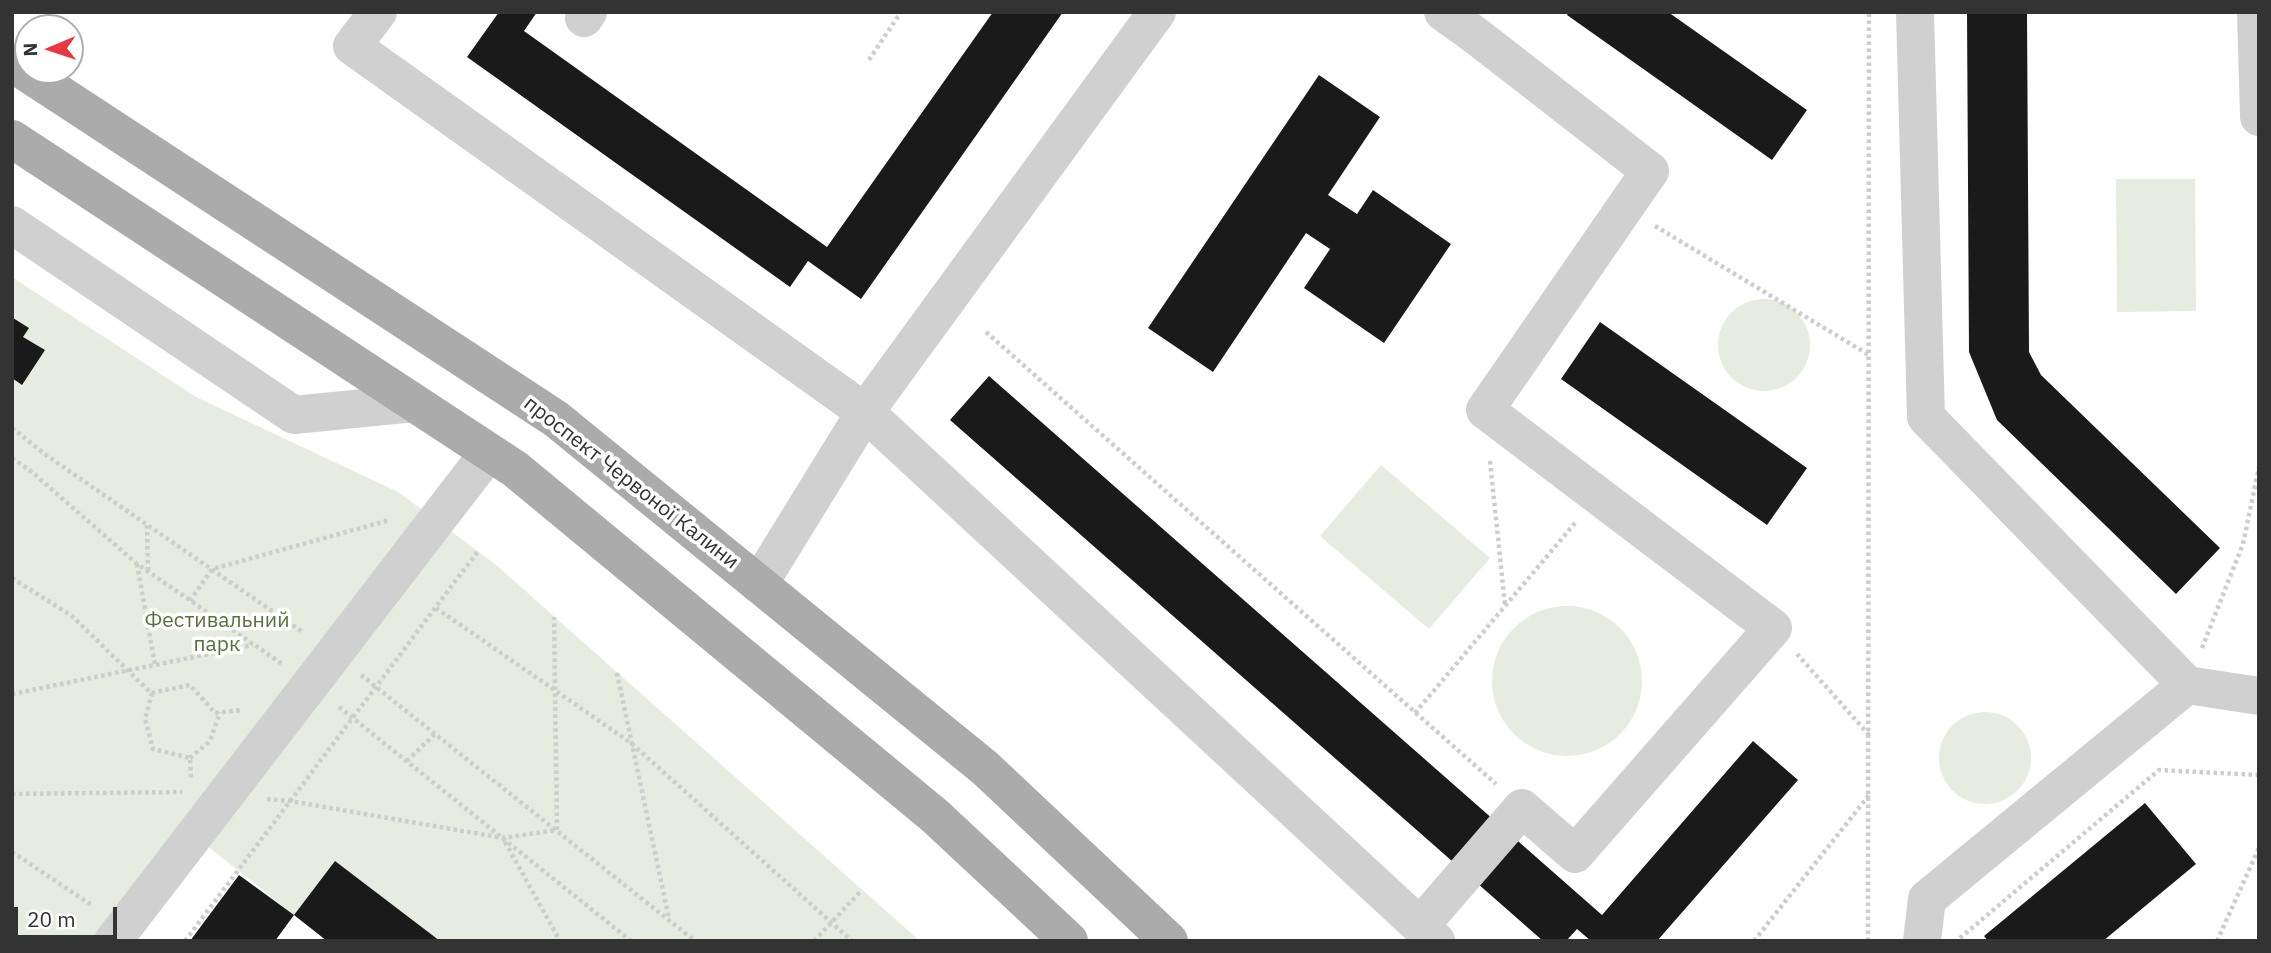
<!DOCTYPE html>
<meta charset="utf-8">
<style>
body{margin:0}
#map{position:relative;width:2271px;height:953px;overflow:hidden;background:#fff;font-family:"IBM Plex Sans",sans-serif}
canvas{display:block}
.frame{position:absolute;inset:0;border:14px solid #333;pointer-events:none}
.north{position:absolute;left:14px;top:14px;width:70px;height:70px;box-sizing:border-box;background:#fff;border:2px solid #adadad;border-radius:50%;rotate:268deg;font-size:19px;font-weight:700;line-height:28px;text-align:center;color:#333}
.north::after{content:'';display:block;margin:auto;width:24px;height:32px;background:#e63946;clip-path:polygon(50% 0,100% 100%,50% 72%,0 100%)}
.scale{position:absolute;left:14px;top:907px;width:103px;height:32px;box-sizing:border-box;border:4px solid #333;border-top:0;padding-left:9px;font-size:21px;line-height:24px;white-space:nowrap;color:#333;-webkit-text-stroke:5px #fff;paint-order:stroke}
</style>
<div id="map">
<canvas width="2271" height="953"></canvas>
<div class="frame"></div>
<div class="north">N</div>
<div class="scale">20 m</div>
</div>
<script>
const context = document.querySelector('canvas').getContext('2d');
context.lineJoin = 'round';
function fill(path, color) {
  context.fillStyle = color;
  context.fill(path, 'evenodd');
}
function toPath(rows) {
  const path = new Path2D();
  for (const r of rows) {
    if (r.length === 3) {
      path.moveTo(r[0] + r[2], r[1]);
      path.arc(r[0], r[1], r[2], 0, 2 * Math.PI);
      continue;
    }
    path.moveTo(r[0], r[1]);
    for (let i = 2; i < r.length; i += 2) path.lineTo(r[i], r[i + 1]);
  }
  return path;
}
function strokePath(path, color, width, dash) {
  context.strokeStyle = color;
  context.lineWidth = width;
  context.lineCap = dash ? 'butt' : 'round';
  context.setLineDash(dash || []);
  context.stroke(path);
}
function label(font, color, halo, rows, align = 'center') {
  context.font = font + ' "IBM Plex Sans",sans-serif';
  context.lineWidth = 7;
  context.setLineDash([]);
  context.textBaseline = 'middle';
  context.strokeStyle = halo;
  context.fillStyle = color;
  for (const [text, x, y, turn = 0] of rows) {
    context.save();
    context.translate(x, y);
    context.rotate((+turn || 0) * Math.PI / 180);
    context.textAlign = isNaN(turn) ? turn : align;
    if (halo) context.strokeText(text, 0, 0);
    context.fillText(text, 0, 0);
    context.restore();
  }
}
fill(toPath([
 [2116,179,2195,179,2196,311,2117,312],
 [12,277,196,397,398,492,436,520,495,564,920,941,440,941,335,861,294,915,195,836,113,941,12,941],
 [1764,345,46],
 [1381,465,1490,558,1429,629,1320,536],
 [1567,681,75],
 [1985,758,46]
]), '#e6ecdf');
fill(toPath([
 [499,12,537,12,524,31,827,247,993,12,1063,12,861,299,808,261,790,287,467,57],
 [1569,12,1668,12,1807,110,1772,160,1567,15],
 [1967,12,2027,12,2029,352,2041,375,2220,548,2176,594,1997,420,1969,352],
 [1319,75,1380,117,1328,195,1357,214,1373,190,1451,244,1384,343,1304,288,1330,249,1306,233,1213,372,1148,328],
 [13,318,29,328,23,337,45,350,22,385,12,378],
 [1600,322,1807,468,1767,525,1561,379],
 [989,376,1602,915,1753,741,1798,780,1657,941,1591,941,1577,929,1566,941,1543,941,950,420],
 [2145,803,2196,864,2103,941,1988,941,1984,936],
 [335,861,440,941,327,941,294,915],
 [239,875,294,915,275,941,190,941]
]), '#1a1a1a');
strokePath(toPath([
 [869,60,901,12],
 [1655,226,1869,355],
 [986,332,1496,784],
 [12,428,46,455,304,633],
 [12,458,32,472,136,563,282,664],
 [1490,461,1505,605],
 [147,525,148,571],
 [137,564,155,665],
 [12,578,72,616,151,693,190,685,215,713,243,710],
 [190,601,212,569,390,520],
 [436,608,631,743,852,941],
 [2202,648,2243,544,2259,467],
 [1797,654,1870,736],
 [617,673,669,919],
 [361,675,695,941],
 [152,693,145,719,153,749,190,758,191,779],
 [12,694,253,645],
 [339,707,631,941],
 [1415,713,1575,523],
 [190,758,210,741,220,712],
 [407,761,435,734],
 [12,794,182,792],
 [267,799,290,801,503,838,557,830,554,617],
 [505,842,560,941],
 [12,852,93,906],
 [1960,938,2159,770,2259,775],
 [185,941,478,551],
 [814,941,862,890],
 [1754,941,1869,795],
 [1868,941,1869,12],
 [2217,941,2259,848]
]), '#cdcdcd', 4.5, [3.5, 3.5]);
strokePath(toPath([
 [378,12,352,46,865,412,1436,941],
 [1915,12,1926,417,2187,685,2259,696],
 [2256,12,2259,117],
 [584,18,588,12],
 [12,225,294,415,414,403],
 [759,584,865,412,1157,12],
 [1420,926,1522,808,1575,854,1773,628,1485,410,1650,171,1475,35,1443,12],
 [113,941,489,452],
 [1922,941,1927,899,2187,685]
]), '#d0d0d0', 38);
strokePath(toPath([
 [12,63,556,419,985,768,1169,941],
 [12,139,515,469,935,816,1069,941]
]), '#ababab', 38);
label('21px', '#333', '#fff', [
 ["проспект Червоної Калини",631,483,38]
]);
label('21px', '#56703f', '#fff', [
 ["Фестивальний",217,621],
 ["парк",217,645]
]);
</script>
